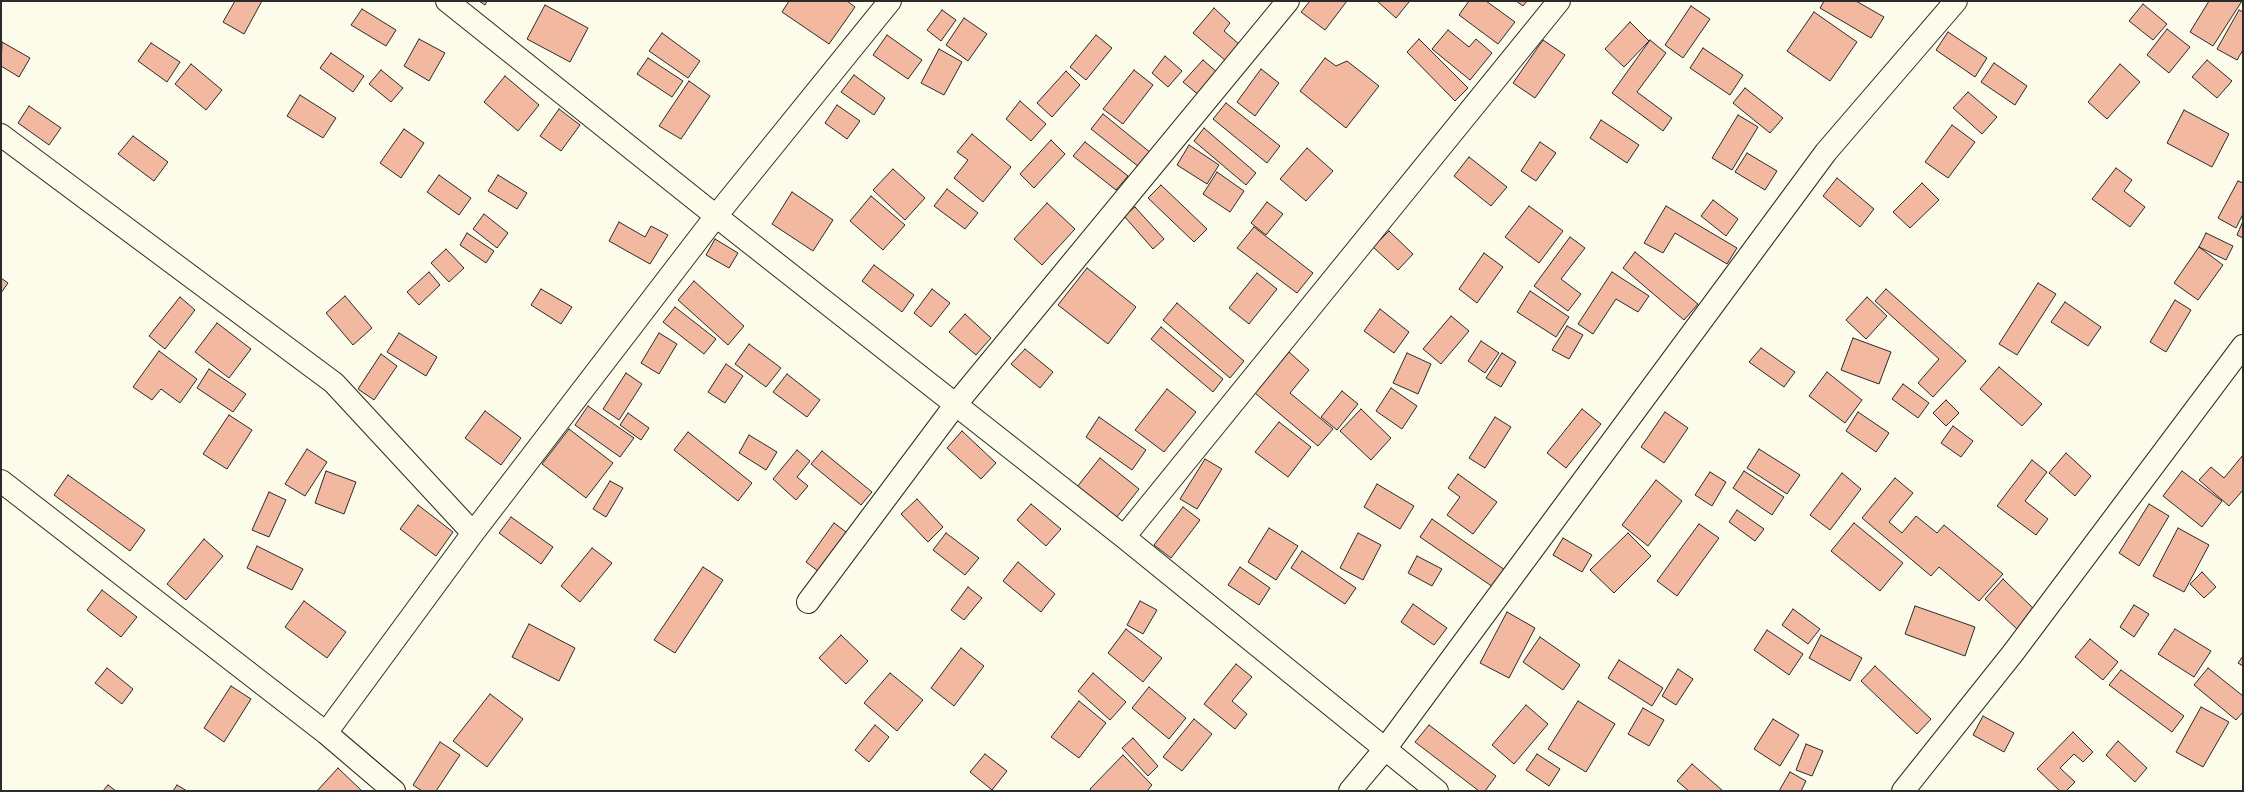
<!DOCTYPE html>
<style>
body{margin:0}
#map{position:relative;width:2244px;height:792px;overflow:hidden;background:#fdfbea;font-family:"Archivo Narrow",sans-serif}
canvas{display:block}
.frame{position:absolute;inset:0;border:2px solid #2b2b2b;pointer-events:none}
</style>
<div id="map">
<canvas width="2244" height="792"></canvas>
<div class="frame"></div>
</div>
<script>
const context = document.querySelector('canvas').getContext('2d');
context.lineJoin = 'round';
function fill(path, color) {
  context.fillStyle = color;
  context.fill(path, 'evenodd');
}
function toPath(rows) {
  const path = new Path2D();
  for (const r of rows) {
    path.moveTo(r[0], r[1]);
    for (let i = 2; i < r.length; i += 2) path.lineTo(r[i], r[i + 1]);
  }
  return path;
}
function strokePath(path, color, width, dash) {
  context.strokeStyle = color;
  context.lineWidth = width;
  context.lineCap = dash ? 'butt' : 'round';
  context.setLineDash(dash || []);
  context.stroke(path);
}
const building = toPath([
 [235,1,262,1,244,34,223,22,235,1],
 [479,1,487,1,485,5,479,1],
 [789,1,847,1,855,7,829,44,782,12,789,1],
 [1310,1,1347,1,1325,30,1301,12,1310,1],
 [1377,1,1408,1,1409,2,1396,18,1377,1],
 [1469,1,1486,1,1515,22,1498,44,1459,15,1469,1],
 [1516,1,1527,1,1523,6,1516,1],
 [1824,1,1856,1,1884,17,1871,38,1820,8,1824,1],
 [2209,1,2242,1,2213,46,2190,32,2209,1],
 [2143,4,2167,24,2153,40,2129,21,2143,4],
 [545,5,588,28,570,62,527,39,545,5],
 [1691,6,1710,19,1683,58,1665,45,1691,6],
 [1214,8,1230,23,1224,31,1240,45,1226,61,1193,33,1214,8],
 [362,9,396,30,386,46,351,25,362,9],
 [942,10,956,20,941,41,927,30,942,10],
 [2239,10,2243,12,2243,50,2237,60,2217,49,2239,10],
 [1814,12,1857,42,1830,81,1787,51,1814,12],
 [964,18,987,34,968,61,946,45,964,18],
 [1630,22,1649,41,1624,67,1605,49,1630,22],
 [2167,29,2190,47,2169,73,2147,55,2167,29],
 [1448,30,1469,47,1476,39,1492,53,1470,80,1432,49,1448,30],
 [1948,32,1987,58,1975,77,1936,50,1948,32],
 [662,33,700,61,688,78,649,51,662,33],
 [887,35,922,60,908,79,873,55,887,35],
 [1096,35,1112,48,1086,80,1070,67,1096,35],
 [419,39,445,53,429,81,404,66,419,39],
 [1419,39,1468,88,1455,101,1407,52,1419,39],
 [1543,40,1565,55,1535,98,1513,83,1543,40],
 [1650,40,1666,53,1637,92,1672,118,1663,131,1612,93,1650,40],
 [2,42,30,58,19,77,1,66,2,42],
 [151,43,180,62,167,82,138,61,151,43],
 [1703,48,1743,75,1730,95,1690,68,1703,48],
 [939,49,962,62,944,95,921,83,939,49],
 [331,53,364,76,353,92,320,68,331,53],
 [1165,56,1182,71,1168,87,1152,73,1165,56],
 [648,58,683,81,672,97,637,74,648,58],
 [1325,58,1336,66,1347,61,1379,86,1346,128,1300,91,1325,58],
 [1203,60,1219,74,1200,96,1183,82,1203,60],
 [2207,60,2232,81,2217,98,2192,77,2207,60],
 [1994,63,2027,86,2015,105,1981,82,1994,63],
 [191,64,222,90,206,110,175,84,191,64],
 [2120,64,2140,82,2107,119,2088,102,2120,64],
 [1261,69,1279,83,1255,116,1237,102,1261,69],
 [381,70,403,88,391,102,369,84,381,70],
 [1134,70,1153,85,1123,124,1103,109,1134,70],
 [1066,71,1080,85,1052,117,1037,103,1066,71],
 [854,75,885,98,874,115,841,92,854,75],
 [505,76,539,105,518,131,484,102,505,76],
 [689,81,710,96,681,139,659,126,689,81],
 [1745,88,1783,118,1770,133,1733,103,1745,88],
 [1968,92,1997,117,1982,134,1953,108,1968,92],
 [300,95,336,118,323,138,287,116,300,95],
 [1020,101,1046,124,1031,141,1006,119,1020,101],
 [1226,103,1280,146,1267,163,1213,119,1226,103],
 [837,105,860,121,847,139,825,123,837,105],
 [29,106,61,128,49,145,18,123,29,106],
 [559,109,580,125,561,151,540,136,559,109],
 [2184,110,2229,134,2212,167,2167,143,2184,110],
 [1103,114,1151,153,1139,167,1091,129,1103,114],
 [1738,115,1758,127,1732,170,1712,158,1738,115],
 [1601,120,1639,145,1627,163,1590,138,1601,120],
 [1952,125,1975,142,1948,178,1925,162,1952,125],
 [1204,128,1256,173,1246,185,1194,141,1204,128],
 [404,129,424,143,401,178,380,163,404,129],
 [972,134,1011,167,983,202,954,178,968,160,957,152,972,134],
 [133,136,168,162,154,181,118,154,133,136],
 [1051,140,1065,154,1034,188,1020,174,1051,140],
 [1085,142,1128,176,1116,190,1073,156,1085,142],
 [1540,142,1556,153,1536,181,1521,171,1540,142],
 [1189,145,1219,165,1207,184,1177,165,1189,145],
 [1307,148,1333,171,1306,201,1280,179,1307,148],
 [1747,153,1777,171,1765,190,1735,172,1747,153],
 [1469,157,1507,187,1491,206,1454,176,1469,157],
 [2116,168,2132,180,2124,191,2145,207,2130,227,2092,199,2116,168],
 [893,169,925,198,905,220,873,190,893,169],
 [1217,172,1244,191,1230,212,1203,194,1217,172],
 [439,175,471,198,459,215,427,192,439,175],
 [498,175,527,193,517,209,488,191,498,175],
 [1837,178,1874,209,1860,227,1823,196,1837,178],
 [2238,181,2243,183,2243,214,2236,228,2218,218,2238,181],
 [1922,183,1939,200,1910,228,1893,212,1922,183],
 [1161,185,1207,229,1194,242,1148,198,1161,185],
 [947,189,978,213,965,229,934,206,947,189],
 [792,192,833,220,813,251,772,224,792,192],
 [871,196,905,225,883,250,850,221,871,196],
 [1713,200,1738,219,1726,236,1701,216,1713,200],
 [1267,202,1283,214,1266,235,1251,223,1267,202],
 [1047,203,1075,229,1042,265,1014,239,1047,203],
 [1529,206,1563,231,1539,263,1505,237,1529,206],
 [1666,206,1737,248,1727,264,1675,233,1663,253,1644,243,1666,206],
 [1135,207,1164,239,1153,249,1124,216,1135,207],
 [484,214,508,233,497,248,473,229,484,214],
 [2243,221,2243,238,2237,235,2243,221],
 [619,222,645,237,651,226,668,235,650,264,609,241,619,222],
 [1254,227,1313,273,1297,293,1237,248,1254,227],
 [1389,231,1413,254,1398,270,1373,247,1389,231],
 [467,233,494,251,486,263,460,245,467,233],
 [2206,233,2233,246,2226,260,2199,247,2206,233],
 [1570,237,1585,248,1561,279,1581,294,1568,311,1534,286,1570,237],
 [715,239,738,253,729,268,706,255,715,239],
 [2199,247,2223,265,2198,300,2174,283,2199,247],
 [446,249,464,268,449,282,431,263,446,249],
 [1635,252,1698,304,1684,320,1623,268,1635,252],
 [1484,253,1503,267,1477,303,1459,289,1484,253],
 [874,265,914,295,902,312,862,281,874,265],
 [1087,268,1136,307,1108,344,1058,305,1087,268],
 [429,272,440,285,419,305,407,292,429,272],
 [1612,272,1649,296,1638,312,1616,299,1593,334,1578,324,1612,272],
 [1257,273,1277,289,1249,324,1229,308,1257,273],
 [1,278,8,283,1,293,1,278],
 [694,281,744,326,728,345,678,300,694,281],
 [2038,283,2056,294,2017,355,1999,344,2038,283],
 [541,289,572,307,561,324,531,305,541,289],
 [932,289,950,303,931,327,914,313,932,289],
 [1886,289,1966,361,1933,397,1918,383,1939,359,1875,301,1886,289],
 [1530,291,1569,317,1556,337,1517,312,1530,291],
 [345,296,372,328,353,345,326,313,345,296],
 [180,297,195,310,165,349,149,336,180,297],
 [1867,297,1887,316,1866,339,1846,320,1867,297],
 [2175,300,2191,310,2166,352,2150,342,2175,300],
 [2065,302,2101,327,2088,346,2051,322,2065,302],
 [1177,303,1244,361,1230,378,1163,320,1177,303],
 [675,307,716,339,704,354,663,322,675,307],
 [1380,309,1409,332,1394,353,1364,331,1380,309],
 [965,314,991,338,976,355,949,332,965,314],
 [1451,316,1469,331,1441,364,1423,349,1451,316],
 [217,323,251,349,229,378,195,352,217,323],
 [1567,326,1583,335,1569,359,1552,350,1567,326],
 [1161,327,1223,379,1213,392,1151,339,1161,327],
 [399,333,437,357,426,376,387,352,399,333],
 [659,333,677,344,659,374,641,363,659,333],
 [1853,338,1891,352,1879,384,1841,370,1853,338],
 [1481,341,1499,353,1485,373,1468,361,1481,341],
 [749,344,781,368,766,387,735,364,749,344],
 [1761,348,1795,372,1784,387,1749,362,1761,348],
 [1025,349,1053,372,1040,388,1011,364,1025,349],
 [159,351,197,379,180,403,161,389,152,400,133,387,159,351],
 [1289,352,1309,370,1290,393,1333,429,1318,446,1255,393,1289,352],
 [1407,353,1431,364,1418,394,1393,383,1407,353],
 [1502,353,1516,362,1501,387,1486,378,1502,353],
 [381,354,397,366,374,400,358,389,381,354],
 [726,364,743,376,725,403,708,392,726,364],
 [1999,367,2042,404,2022,426,1980,389,1999,367],
 [209,369,246,394,233,412,197,388,209,369],
 [1827,372,1862,400,1845,423,1809,396,1827,372],
 [626,373,642,384,619,420,603,409,626,373],
 [787,374,820,400,807,417,773,392,787,374],
 [1903,384,1929,403,1918,418,1892,399,1903,384],
 [1391,388,1417,406,1402,429,1376,411,1391,388],
 [1167,389,1196,412,1164,452,1135,430,1167,389],
 [1342,391,1358,404,1337,430,1321,417,1342,391],
 [1946,400,1959,413,1946,426,1933,413,1946,400],
 [588,406,634,438,620,457,575,425,588,406],
 [1361,409,1391,438,1371,460,1340,431,1361,409],
 [1582,409,1601,424,1566,468,1547,453,1582,409],
 [485,411,521,438,501,465,465,438,485,411],
 [1665,412,1688,428,1664,463,1641,447,1665,412],
 [1858,412,1889,433,1876,452,1846,431,1858,412],
 [628,413,649,428,641,440,620,425,628,413],
 [229,415,252,430,227,469,203,454,229,415],
 [1099,417,1146,450,1132,470,1086,437,1099,417],
 [1495,417,1511,427,1485,468,1469,458,1495,417],
 [1279,422,1311,447,1288,477,1255,452,1279,422],
 [1953,426,1973,441,1961,457,1941,443,1953,426],
 [569,429,613,463,586,498,542,464,569,429],
 [962,431,996,463,981,479,947,448,962,431],
 [688,432,752,483,738,501,674,450,688,432],
 [749,435,777,452,766,470,739,453,749,435],
 [307,449,327,462,305,496,285,484,307,449],
 [1759,449,1800,475,1787,494,1747,468,1759,449],
 [797,450,810,461,797,477,808,486,796,500,773,479,797,450],
 [822,451,872,492,861,505,811,464,822,451],
 [2066,453,2091,476,2075,496,2049,473,2066,453],
 [2243,455,2243,490,2229,506,2199,480,2211,467,2224,478,2243,455],
 [1100,458,1139,489,1116,518,1077,487,1100,458],
 [1205,459,1222,469,1197,509,1180,499,1205,459],
 [2032,460,2047,472,2025,501,2048,519,2036,535,1997,506,2032,460],
 [326,471,356,482,344,514,315,503,326,471],
 [1744,471,1784,497,1772,515,1733,488,1744,471],
 [2182,471,2222,501,2202,527,2163,496,2182,471],
 [1710,472,1726,482,1712,506,1695,495,1710,472],
 [1842,473,1861,489,1830,530,1810,515,1842,473],
 [1458,474,1497,502,1473,534,1447,515,1460,497,1448,488,1458,474],
 [68,475,145,530,130,551,54,495,68,475],
 [1895,478,1913,493,1889,522,1902,533,1916,516,1937,533,1944,525,2003,574,1979,601,1939,567,1931,576,1862,518,1895,478],
 [1656,480,1682,501,1648,546,1622,525,1656,480],
 [610,481,623,488,606,517,593,509,610,481],
 [1377,484,1414,506,1400,529,1364,507,1377,484],
 [269,492,286,500,269,537,252,530,269,492],
 [917,499,943,527,928,542,901,514,917,499],
 [1031,504,1061,529,1046,546,1017,520,1031,504],
 [2149,504,2169,516,2139,566,2119,553,2149,504],
 [418,505,453,532,436,556,400,529,418,505],
 [1183,507,1200,520,1171,558,1154,545,1183,507],
 [1737,510,1764,529,1755,541,1729,522,1737,510],
 [511,517,553,547,541,564,499,533,511,517],
 [1432,519,1505,570,1493,587,1420,537,1432,519],
 [834,523,850,535,822,574,806,562,834,523],
 [1854,523,1903,563,1880,591,1831,551,1854,523],
 [1699,524,1719,538,1677,596,1657,581,1699,524],
 [1269,528,1298,546,1276,580,1248,562,1269,528],
 [2178,528,2209,545,2184,592,2153,576,2178,528],
 [946,533,979,558,965,575,933,550,946,533],
 [1358,533,1381,545,1363,580,1340,568,1358,533],
 [1628,533,1651,556,1614,593,1590,570,1628,533],
 [1563,538,1592,555,1582,572,1553,555,1563,538],
 [204,539,223,556,186,600,167,584,204,539],
 [257,546,303,569,292,590,247,568,257,546],
 [592,548,612,563,580,602,561,586,592,548],
 [1302,551,1356,588,1345,604,1291,568,1302,551],
 [1417,556,1442,569,1432,586,1408,573,1417,556],
 [1018,562,1055,594,1041,612,1003,581,1018,562],
 [703,567,723,580,675,653,654,640,703,567],
 [1240,567,1270,588,1259,605,1228,585,1240,567],
 [2202,572,2216,587,2204,598,2190,584,2202,572],
 [2003,579,2035,610,2017,629,1985,599,2003,579],
 [968,587,982,598,964,620,951,610,968,587],
 [102,590,137,617,121,637,87,610,102,590],
 [304,601,346,632,327,658,285,627,304,601],
 [1140,601,1157,610,1143,634,1127,625,1140,601],
 [1413,604,1447,628,1434,645,1401,622,1413,604],
 [2134,605,2149,614,2134,637,2120,627,2134,605],
 [1915,606,1975,627,1965,656,1905,634,1915,606],
 [1793,609,1820,629,1808,644,1782,625,1793,609],
 [1507,612,1535,628,1509,678,1480,663,1507,612],
 [529,624,575,648,559,681,512,657,529,624],
 [1126,629,1162,658,1143,682,1108,653,1126,629],
 [2175,629,2211,651,2194,677,2158,654,2175,629],
 [1767,630,1803,654,1789,675,1754,650,1767,630],
 [841,635,868,661,846,684,819,658,841,635],
 [1821,635,1862,658,1850,681,1809,658,1821,635],
 [1540,637,1580,665,1563,690,1523,662,1540,637],
 [2090,639,2118,662,2103,680,2075,657,2090,639],
 [961,648,984,666,954,706,931,688,961,648],
 [2243,656,2243,666,2238,663,2243,656],
 [1619,660,1663,688,1652,706,1608,678,1619,660],
 [1236,664,1252,677,1232,701,1247,714,1235,729,1204,704,1236,664],
 [1875,666,1931,719,1917,734,1861,681,1875,666],
 [107,668,133,689,122,704,95,683,107,668],
 [2208,668,2243,696,2243,712,2236,720,2194,685,2208,668],
 [1678,669,1693,679,1676,705,1662,696,1678,669],
 [2121,670,2184,716,2172,732,2109,685,2121,670],
 [890,673,923,700,897,731,864,703,890,673],
 [1093,673,1126,702,1110,720,1078,691,1093,673],
 [231,686,251,699,224,742,204,728,231,686],
 [1149,687,1186,718,1169,739,1132,708,1149,687],
 [490,694,523,719,487,767,453,741,490,694],
 [1079,701,1106,723,1079,758,1051,737,1079,701],
 [1578,701,1615,724,1586,772,1548,749,1578,701],
 [1526,705,1548,724,1514,764,1492,745,1526,705],
 [2201,707,2229,722,2203,767,2176,752,2201,707],
 [1643,708,1664,720,1649,746,1628,734,1643,708],
 [1983,716,2014,733,2004,752,1973,735,1983,716],
 [1194,719,1212,734,1182,771,1163,757,1194,719],
 [1773,719,1799,735,1780,766,1754,749,1773,719],
 [875,725,889,737,869,762,855,750,875,725],
 [1429,725,1496,776,1485,791,1479,791,1415,742,1429,725],
 [2073,732,2093,752,2083,762,2074,754,2060,768,2075,782,2066,791,2060,791,2037,769,2073,732],
 [1133,738,1158,766,1148,776,1122,748,1133,738],
 [2118,741,2147,768,2135,782,2106,755,2118,741],
 [440,742,460,755,436,791,422,791,413,785,440,742],
 [1806,744,1823,751,1812,776,1796,770,1806,744],
 [985,754,1007,771,992,790,970,772,985,754],
 [1537,754,1560,769,1549,786,1526,770,1537,754],
 [1123,755,1152,785,1147,791,1091,791,1090,789,1123,755],
 [1692,764,1723,791,1689,791,1677,781,1692,764],
 [338,768,362,791,317,791,338,768],
 [1790,772,1806,781,1801,791,1779,791,1790,772],
 [108,785,116,791,103,791,108,785],
 [177,785,187,791,173,791,177,785]
]);
fill(building, '#f2b8a0');
strokePath(building, '#2b2b2b', 1);
const minor = toPath([
 [447,1,716,216,1124,537,1437,791],
 [1,135,334,383,473,533],
 [1,481,326,733,394,791],
 [1124,537,1559,1],
 [808,602,956,404,1288,1],
 [326,733,473,533,716,216,890,1],
 [1350,791,1385,749,1826,152,1956,1],
 [1903,791,2013,653,2243,346]
]);
strokePath(minor, '#2b2b2b', 24);
strokePath(minor, '#fdfbea', 22);
</script>
